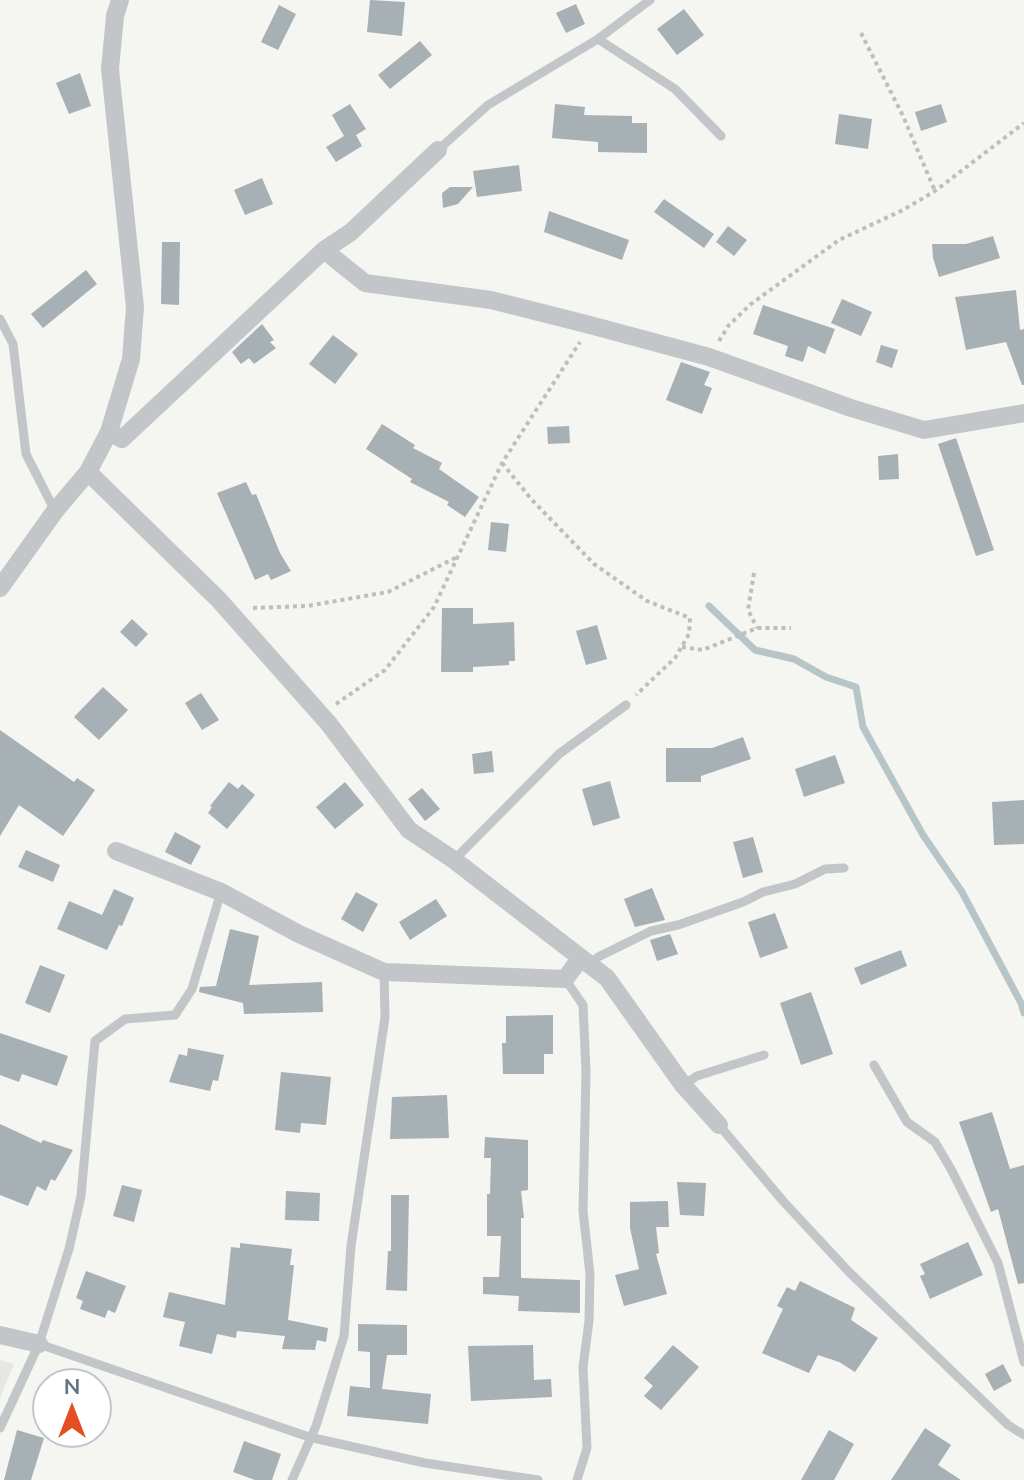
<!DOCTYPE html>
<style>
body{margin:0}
#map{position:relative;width:1024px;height:1480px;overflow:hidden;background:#f5f5f1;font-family:Mulish,sans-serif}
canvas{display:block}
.north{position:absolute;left:32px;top:1368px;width:80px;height:80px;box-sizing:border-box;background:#fff;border:2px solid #c1c8cd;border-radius:50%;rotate:0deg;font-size:22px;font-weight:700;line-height:32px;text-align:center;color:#647583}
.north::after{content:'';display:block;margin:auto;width:28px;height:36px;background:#e54e22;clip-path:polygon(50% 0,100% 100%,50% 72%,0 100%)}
</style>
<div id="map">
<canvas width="1024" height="1480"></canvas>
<div class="north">N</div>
</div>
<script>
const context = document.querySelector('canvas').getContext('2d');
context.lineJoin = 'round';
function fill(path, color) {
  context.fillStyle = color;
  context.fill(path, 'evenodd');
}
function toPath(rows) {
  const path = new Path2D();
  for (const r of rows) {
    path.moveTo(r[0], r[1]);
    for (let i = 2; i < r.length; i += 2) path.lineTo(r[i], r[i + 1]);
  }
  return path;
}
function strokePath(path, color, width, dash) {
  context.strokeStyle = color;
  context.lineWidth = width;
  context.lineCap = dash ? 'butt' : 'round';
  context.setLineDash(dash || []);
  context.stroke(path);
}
fill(toPath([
 [0,1360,14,1364,0,1398]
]), '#e6e7e5');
strokePath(toPath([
 [709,606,755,650,794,659,826,677,856,687,863,727,923,835,962,892,1021,1003,1024,1013]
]), '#b8c5c8', 7);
fill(toPath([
 [370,0,405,2,402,36,367,32],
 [576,4,585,24,566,33,556,13],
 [279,5,296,14,278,50,261,42],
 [684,9,704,35,677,55,657,29],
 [420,41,432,55,390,89,378,75],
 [80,73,91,106,69,114,56,83],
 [350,104,366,129,356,135,362,146,336,162,326,147,344,136,332,115],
 [555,104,585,107,584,115,632,116,632,123,647,123,647,153,598,152,598,142,552,138],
 [941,104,947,122,921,131,915,112],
 [839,114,872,119,868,149,835,144],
 [519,165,522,191,477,197,473,171],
 [262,178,273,204,245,215,234,190],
 [450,187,473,187,458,204,443,208,442,193],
 [664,199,714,234,704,248,654,212],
 [549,211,629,240,622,260,544,232],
 [728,226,747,240,734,256,716,242],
 [993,236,1000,258,939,277,933,258,932,244,966,244],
 [162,242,180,242,179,305,161,304],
 [86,270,97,284,43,328,31,314],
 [1016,290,1020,330,1024,329,1024,385,1022,385,1006,342,966,350,955,297],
 [842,299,872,312,861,336,831,323],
 [763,305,835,329,825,354,808,346,803,362,785,356,788,346,753,334],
 [262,324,274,340,270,342,276,348,254,364,249,358,241,364,232,352],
 [333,335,358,354,335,384,309,364],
 [881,345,898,350,892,368,876,362],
 [681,362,710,372,704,385,712,388,702,414,666,400],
 [382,424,415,445,413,448,442,463,439,469,479,497,465,517,447,505,449,502,410,482,412,479,366,449],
 [569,426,570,443,548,444,547,427],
 [956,438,994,550,976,556,938,444],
 [898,454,899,479,879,480,878,456],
 [246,482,252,495,256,494,280,553,291,571,271,580,268,574,255,580,217,493],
 [491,522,509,524,506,552,488,550],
 [442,608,473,608,473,624,514,622,515,661,509,661,509,665,473,667,473,672,441,672],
 [132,619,148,634,136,647,120,632],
 [597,625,607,659,586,665,576,631],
 [103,687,128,710,99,740,74,717],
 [201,693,219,720,202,730,185,703],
 [0,730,74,782,77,778,95,790,63,836,19,805,0,836],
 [743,737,751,759,701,776,701,782,666,782,666,748,712,748],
 [492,751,494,772,474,774,472,754],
 [835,755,845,783,804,797,795,769],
 [610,781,620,818,593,826,582,789],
 [229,782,238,789,242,784,255,795,227,829,208,813,212,807,210,806],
 [345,782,364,805,335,829,316,807],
 [422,788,440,809,425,821,408,799],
 [1024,800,1024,844,994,845,992,802],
 [175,832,201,846,191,865,165,852],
 [753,837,763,872,743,878,733,842],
 [26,850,60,865,53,882,18,867],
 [652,888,665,920,635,927,624,899],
 [114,889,134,898,122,926,119,925,107,950,57,929,69,901,102,915],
 [356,892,378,904,363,932,341,919],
 [436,899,447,916,410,940,399,922],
 [775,913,788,948,760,958,748,922],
 [230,929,259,936,249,985,322,982,323,1012,244,1014,243,1003,199,992,200,987,216,986],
 [670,934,678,954,657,961,650,940],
 [901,950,907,966,861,985,854,968],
 [40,965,65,975,50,1013,25,1003],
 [811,992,833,1054,801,1065,780,1003],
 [553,1015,553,1054,544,1054,544,1074,503,1074,502,1043,506,1043,506,1016],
 [0,1033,68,1056,57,1086,22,1074,19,1082,0,1075],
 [188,1048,224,1055,218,1081,213,1080,210,1091,169,1082,179,1054,187,1056],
 [281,1072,331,1077,326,1125,301,1123,300,1133,275,1130],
 [447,1095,449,1138,390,1139,392,1097],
 [992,1112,1010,1169,1024,1165,1024,1283,1018,1284,998,1209,991,1212,959,1122],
 [0,1124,41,1143,43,1140,73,1150,55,1181,51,1179,46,1191,37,1186,28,1206,0,1195],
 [485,1137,528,1140,528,1190,521,1191,524,1218,521,1218,521,1278,580,1280,580,1313,518,1311,519,1296,483,1294,483,1277,499,1277,501,1236,487,1236,487,1194,490,1194,491,1158,484,1158],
 [677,1182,706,1183,704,1216,680,1215],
 [122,1185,142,1190,134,1222,113,1216],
 [286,1191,320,1193,319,1221,285,1220],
 [391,1195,409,1195,407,1291,386,1290,388,1251,391,1251],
 [668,1201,669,1227,656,1227,659,1253,656,1254,667,1294,624,1306,615,1275,639,1269,630,1228,630,1202],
 [968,1242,983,1275,930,1299,920,1276,925,1274,920,1264],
 [240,1243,292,1249,290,1265,294,1265,288,1320,328,1328,326,1342,317,1340,315,1350,282,1349,285,1336,237,1331,236,1338,217,1334,212,1354,179,1346,185,1322,163,1317,169,1292,225,1305,231,1247,240,1248],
 [86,1271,126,1286,115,1313,108,1310,105,1318,80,1309,83,1301,76,1298],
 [800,1281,855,1308,851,1320,878,1338,855,1372,839,1362,818,1355,809,1373,762,1353,783,1309,777,1306,787,1287,795,1291],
 [358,1324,407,1325,407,1355,387,1355,382,1389,431,1394,428,1424,347,1416,350,1386,370,1388,370,1352,358,1351],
 [533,1345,534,1380,551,1379,552,1397,471,1401,468,1346],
 [673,1345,699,1367,661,1410,644,1396,653,1386,644,1378],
 [1003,1364,1012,1381,994,1391,985,1374],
 [925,1428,951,1445,938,1465,961,1480,891,1480],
 [17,1430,44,1438,31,1480,4,1480],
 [829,1430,854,1444,834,1480,801,1480],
 [244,1441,281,1454,272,1480,255,1480,233,1472]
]), '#a7b0b5');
strokePath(toPath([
 [861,33,903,116,935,191],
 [719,341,729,325,751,304,839,240,903,210,935,191,1024,123],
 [502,463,532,500,594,564,647,601,690,618,689,634,675,658,636,695],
 [754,573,748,610,757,628],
 [253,608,307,606,388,592,457,557],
 [682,647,703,650,757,628,791,628],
 [336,704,385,670,434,607,502,463,580,342]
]), '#bcbec0', 4, [4, 4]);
strokePath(toPath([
 [598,39,650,0],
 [438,150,488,105,598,39,675,89,721,136],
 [0,319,13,344,26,454,55,511],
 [454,860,559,754,626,705],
 [589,965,598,957,651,931,678,925,743,902,763,892,795,884,825,869,844,868],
 [565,979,583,1005,586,1072,583,1211,590,1274,589,1321,583,1367,587,1448,577,1480],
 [874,1065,907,1122,935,1142,952,1171,998,1263,1024,1362],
 [683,1085,697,1076,764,1055],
 [719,1125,783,1201,849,1272,1008,1425,1024,1435],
 [39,1344,309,1437,425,1463,538,1480],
 [0,1428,39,1344,69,1249,81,1196,95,1041,125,1019,175,1015,192,989,221,892],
 [292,1480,316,1426,344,1336,351,1246,385,1017,384,972]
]), '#c2c6c9', 9);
strokePath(toPath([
 [324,250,365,283,491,300,590,325,709,357,851,408,924,430,1024,413],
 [109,432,122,439,324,250,351,232,438,150],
 [88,472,219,600,329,724,409,830,454,860,607,978,683,1085,719,1125],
 [0,588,55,511,88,472,109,432,131,359,135,307,110,69,115,16,120,0],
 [116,851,221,892,299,934,384,972,565,979,580,959],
 [0,1335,39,1344]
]), '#c2c6c9', 18);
</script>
